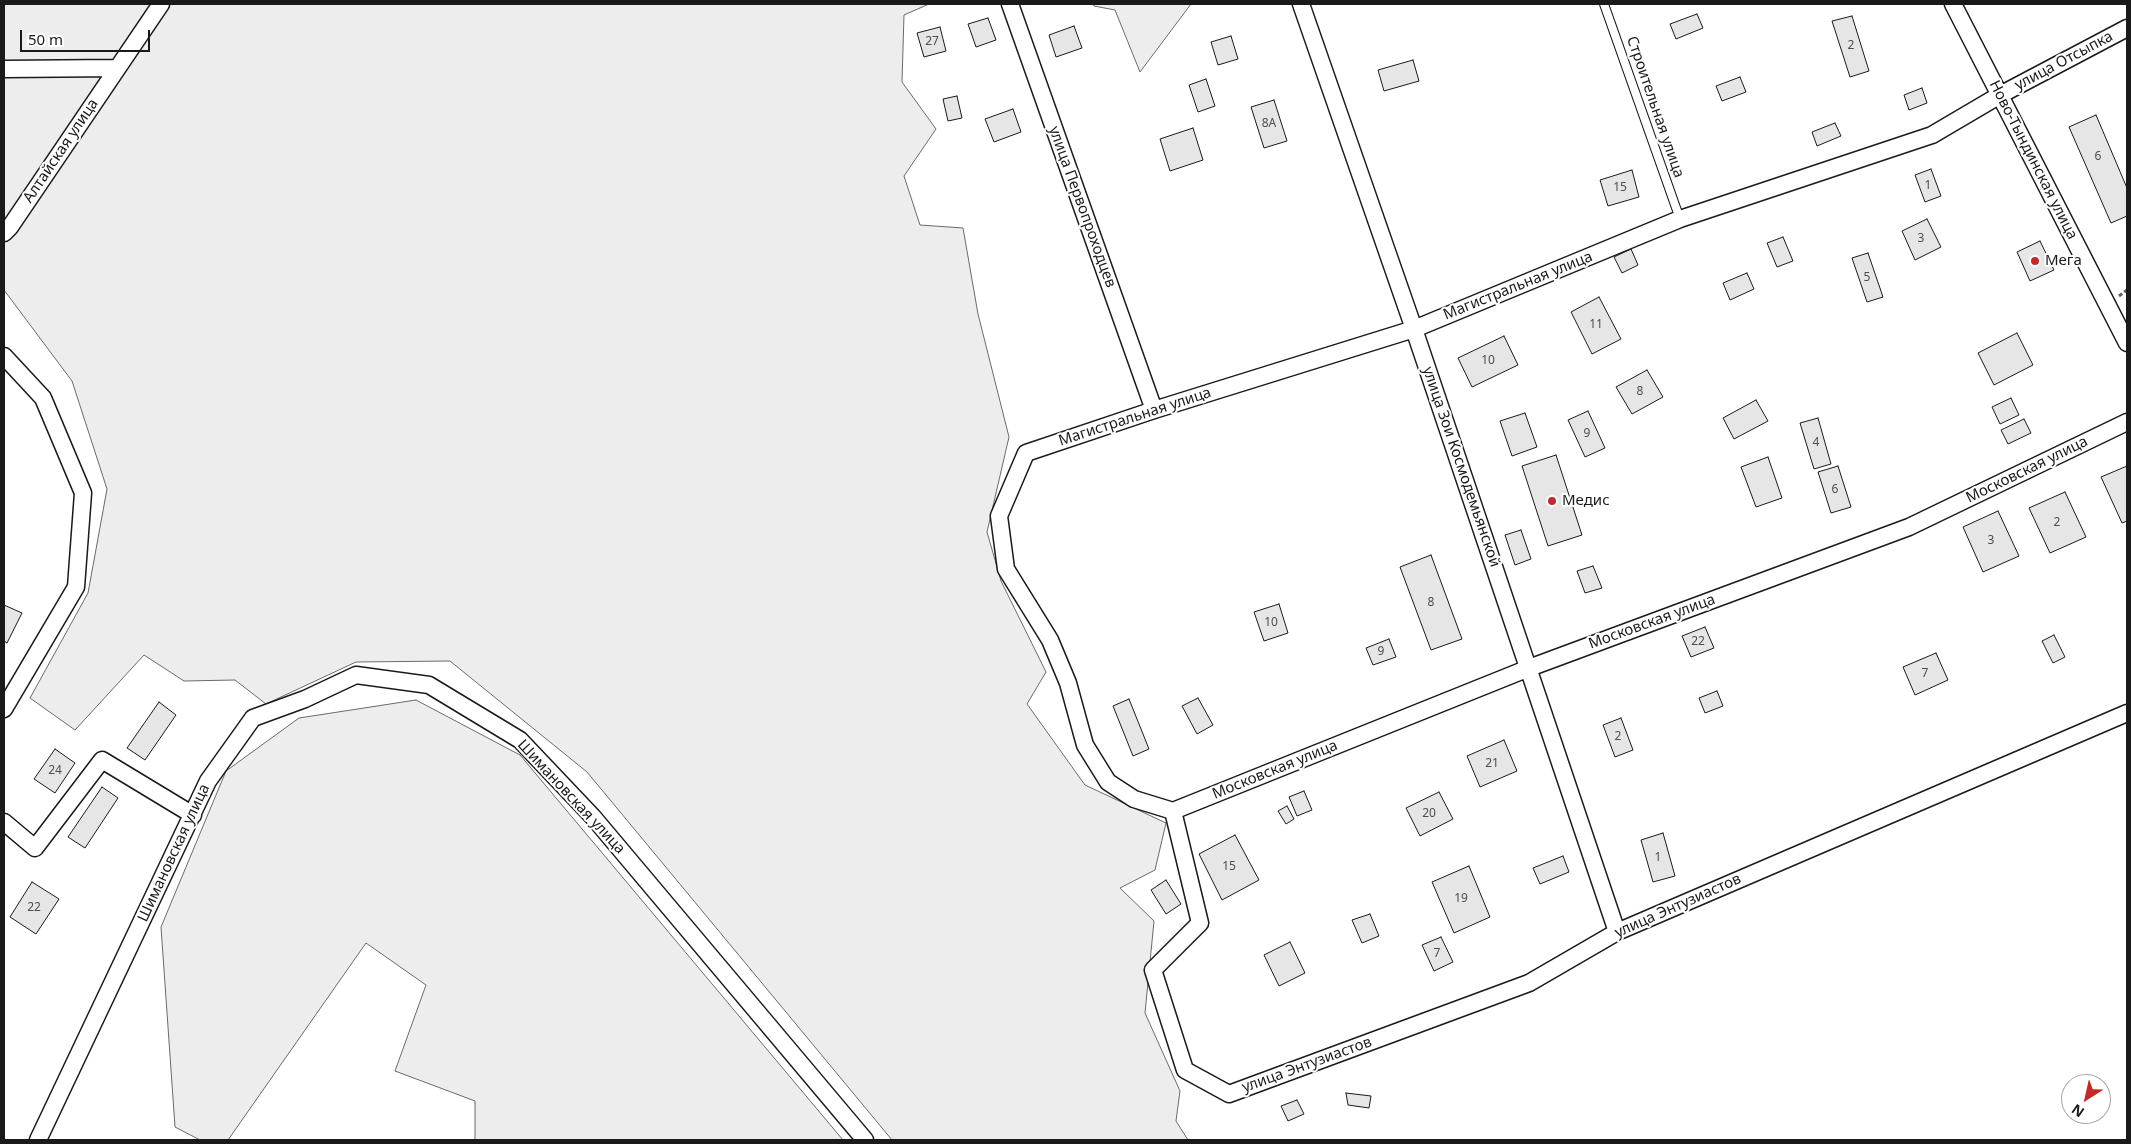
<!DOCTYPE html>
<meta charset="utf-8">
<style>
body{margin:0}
#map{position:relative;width:2131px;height:1144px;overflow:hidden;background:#fff;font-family:"Noto Sans",sans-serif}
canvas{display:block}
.frame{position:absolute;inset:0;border:5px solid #1a1a1a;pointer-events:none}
.north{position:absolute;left:2061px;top:1074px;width:50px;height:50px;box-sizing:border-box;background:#fff;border:1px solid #a3a3a3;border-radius:50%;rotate:215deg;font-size:14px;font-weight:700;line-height:20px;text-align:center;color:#1a1a1a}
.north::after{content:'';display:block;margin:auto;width:18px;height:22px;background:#c62828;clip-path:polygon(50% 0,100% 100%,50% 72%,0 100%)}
.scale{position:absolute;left:20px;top:30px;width:130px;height:22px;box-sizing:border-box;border:2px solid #1a1a1a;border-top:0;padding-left:6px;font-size:15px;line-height:18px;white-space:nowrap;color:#1a1a1a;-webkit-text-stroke:4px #fff;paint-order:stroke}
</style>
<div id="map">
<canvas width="2131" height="1144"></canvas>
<div class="frame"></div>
<div class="north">N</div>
<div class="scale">50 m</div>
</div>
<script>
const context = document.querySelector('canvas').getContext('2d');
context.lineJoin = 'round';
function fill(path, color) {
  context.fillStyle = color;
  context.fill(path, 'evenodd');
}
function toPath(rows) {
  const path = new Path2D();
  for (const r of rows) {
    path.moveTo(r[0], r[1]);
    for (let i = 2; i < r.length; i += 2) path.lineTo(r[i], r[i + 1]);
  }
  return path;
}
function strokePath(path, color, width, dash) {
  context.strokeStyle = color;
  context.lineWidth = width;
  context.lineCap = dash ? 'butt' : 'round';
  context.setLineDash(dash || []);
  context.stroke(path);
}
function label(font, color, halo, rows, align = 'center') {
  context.font = font + ' "Noto Sans",sans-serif';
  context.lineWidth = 4;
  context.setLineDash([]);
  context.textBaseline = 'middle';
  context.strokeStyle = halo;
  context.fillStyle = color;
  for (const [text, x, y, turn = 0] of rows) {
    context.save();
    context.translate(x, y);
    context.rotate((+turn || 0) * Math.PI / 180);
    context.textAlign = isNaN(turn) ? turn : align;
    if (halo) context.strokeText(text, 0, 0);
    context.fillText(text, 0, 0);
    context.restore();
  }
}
const built = toPath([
 [4,4,929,4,904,15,902,82,936,129,904,176,920,225,963,228,978,314,1009,437,987,532,1001,581,1046,672,1027,704,1085,785,1166,823,1155,870,1120,888,1154,921,1145,1013,1180,1091,1176,1121,1188,1140,892,1140,587,772,450,661,356,662,266,704,235,680,184,681,144,655,75,730,30,698,88,593,107,489,72,381,4,290,4,4],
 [1093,4,1191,4,1140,72,1115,10,1094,6,1093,4],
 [416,700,520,755,843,1140,475,1140,475,1101,395,1071,426,985,366,943,228,1140,200,1140,175,1127,161,927,226,771,299,718,416,700]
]);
fill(built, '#ededed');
strokePath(built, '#6a6a6a', 1);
const building = toPath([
 [1697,14,1703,28,1676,39,1670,24,1697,14],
 [1852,16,1869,71,1850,77,1832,21,1852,16],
 [988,18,996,40,976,47,968,24,988,18],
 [1074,26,1082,48,1056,57,1049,35,1074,26],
 [940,27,946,51,924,57,917,33,940,27],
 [1231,36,1238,59,1218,65,1211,42,1231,36],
 [1413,60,1419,81,1384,91,1378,70,1413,60],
 [1740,77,1746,92,1722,101,1716,86,1740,77],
 [1206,79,1215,106,1198,112,1189,85,1206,79],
 [1922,88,1927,103,1909,110,1904,95,1922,88],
 [957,96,962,118,948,121,943,99,957,96],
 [1274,100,1287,141,1264,148,1251,107,1274,100],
 [1013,109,1021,132,994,142,985,119,1013,109],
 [2096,115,2127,188,2127,216,2111,223,2069,127,2096,115],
 [1835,123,1841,136,1817,146,1812,132,1835,123],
 [1193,128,1203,160,1170,171,1160,139,1193,128],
 [1931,169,1941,196,1925,202,1915,175,1931,169],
 [1632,170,1639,197,1608,206,1600,180,1632,170],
 [1927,219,1941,247,1915,260,1902,231,1927,219],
 [1783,237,1793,261,1777,267,1767,243,1783,237],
 [2040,241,2054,270,2030,281,2017,252,2040,241],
 [1631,249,1638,265,1622,273,1614,257,1631,249],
 [1868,253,1883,297,1867,302,1852,258,1868,253],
 [1747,273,1754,289,1730,300,1723,283,1747,273],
 [1599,297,1621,339,1592,354,1571,312,1599,297],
 [2017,333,2033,365,1994,385,1978,353,2017,333],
 [1504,336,1518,365,1472,387,1458,358,1504,336],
 [1647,370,1663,397,1632,414,1616,387,1647,370],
 [2011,398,2019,415,2000,424,1992,407,2011,398],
 [1756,400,1768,421,1734,439,1723,418,1756,400],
 [1588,411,1605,448,1585,457,1568,420,1588,411],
 [1525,413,1537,447,1512,456,1500,421,1525,413],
 [1818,418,1831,464,1814,469,1800,423,1818,418],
 [2024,419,2031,433,2008,444,2001,430,2024,419],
 [1556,455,1582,535,1548,546,1522,466,1556,455],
 [1768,457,1782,498,1756,507,1741,467,1768,457],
 [1838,466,1851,507,1831,513,1818,472,1838,466],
 [2127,466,2127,521,2122,523,2101,477,2127,466],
 [2065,492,2086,537,2050,553,2029,508,2065,492],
 [1998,511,2019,556,1983,572,1963,527,1998,511],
 [1521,530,1531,559,1515,565,1505,535,1521,530],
 [1431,555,1462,639,1431,650,1400,567,1431,555],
 [1593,566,1602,588,1585,593,1577,571,1593,566],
 [1279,604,1288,633,1264,641,1254,612,1279,604],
 [4,605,22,613,7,643,4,641,4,605],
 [1705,627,1714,648,1691,657,1682,636,1705,627],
 [2054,635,2065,657,2053,663,2042,641,2054,635],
 [1389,639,1396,657,1373,665,1366,648,1389,639],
 [1936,653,1948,680,1915,695,1903,667,1936,653],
 [1717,691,1723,706,1705,713,1699,698,1717,691],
 [1198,698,1213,725,1197,734,1182,706,1198,698],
 [1129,699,1149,749,1133,756,1113,706,1129,699],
 [159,702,176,715,145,760,127,748,159,702],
 [1621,718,1633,750,1615,757,1603,725,1621,718],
 [1504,740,1517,771,1480,787,1467,756,1504,740],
 [55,749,75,763,55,793,34,779,55,749],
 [102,787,118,798,85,848,68,837,102,787],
 [1304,791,1312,810,1297,816,1289,797,1304,791],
 [1439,792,1453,819,1420,836,1406,808,1439,792],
 [1287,806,1294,819,1286,824,1278,811,1287,806],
 [1663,833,1675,876,1653,882,1641,840,1663,833],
 [1235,835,1259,880,1222,900,1199,854,1235,835],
 [1563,856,1569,872,1540,884,1533,868,1563,856],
 [1469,866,1490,917,1454,933,1432,882,1469,866],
 [1166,880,1181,904,1166,914,1151,890,1166,880],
 [32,882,59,899,36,934,10,917,32,882],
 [1370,914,1379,936,1362,943,1352,920,1370,914],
 [1441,937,1453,962,1434,971,1422,945,1441,937],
 [1290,942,1305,973,1279,986,1264,955,1290,942],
 [1346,1093,1371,1096,1369,1108,1348,1105,1346,1093],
 [1297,1100,1304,1114,1288,1121,1281,1106,1297,1100]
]);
fill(building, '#e6e6e6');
strokePath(building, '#1a1a1a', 1);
const lane = toPath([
 [1604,4,1680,219]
]);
const street = toPath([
 [1010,4,1154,410],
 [1301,4,1414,329,1617,932],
 [1953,4,2127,343],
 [2127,28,2000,95,1932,135,1680,219,1414,329,1154,410,1026,453,999,516,1006,569,1050,640,1068,683,1085,745,1108,782,1134,799,1173,811,1200,923,1153,970,1185,1070,1229,1094,1529,983,1617,932,2127,713],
 [4,69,117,68],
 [4,233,10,227,161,4],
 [4,356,43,398,83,493,76,587,4,709],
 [1173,811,1529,668,1909,527,2127,422],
 [4,822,35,848,102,760,193,815],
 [38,1140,208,781,253,718,305,699,356,675,429,685,520,740,593,817,865,1140]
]);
strokePath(lane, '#1a1a1a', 10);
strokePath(street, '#1a1a1a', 19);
strokePath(toPath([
 [2119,296,2127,290]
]), '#5f5f5f', 3, [4, 2.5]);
strokePath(lane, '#fff', 8);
strokePath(street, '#fff', 16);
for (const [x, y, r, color] of [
 [2035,261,5,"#c62828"],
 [1552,501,5,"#c62828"]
]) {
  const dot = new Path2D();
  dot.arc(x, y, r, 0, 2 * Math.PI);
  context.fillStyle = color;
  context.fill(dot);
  strokePath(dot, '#fff', 2);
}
label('12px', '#4d4d4d', null, [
 ["27",932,42],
 ["2",1851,46],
 ["8А",1269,124],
 ["6",2098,157],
 ["1",1928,186],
 ["15",1620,188],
 ["3",1921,239],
 ["5",1867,278],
 ["11",1596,325],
 ["10",1488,361],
 ["8",1640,392],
 ["9",1587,434],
 ["4",1816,443],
 ["6",1835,490],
 ["2",2057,523],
 ["3",1991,541],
 ["8",1431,603],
 ["10",1271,623],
 ["22",1698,642],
 ["9",1381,652],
 ["7",1925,674],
 ["2",1618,737],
 ["21",1492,764],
 ["24",55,771],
 ["20",1429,814],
 ["1",1658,858],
 ["15",1229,867],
 ["19",1461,899],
 ["22",34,908],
 ["7",1437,954]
]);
label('15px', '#1a1a1a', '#fff', [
 ["улица Отсыпка",2064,61,-28],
 ["Строительная улица",1655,107,71],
 ["Алтайская улица",61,151,-56],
 ["Ново-Тындинская улица",2033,160,63],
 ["улица Первопроходцев",1082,207,70],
 ["Магистральная улица",1518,286,-22],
 ["Магистральная улица",1135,417,-18],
 ["улица Зои Космодемьянской",1461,467,71],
 ["Московская улица",2027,470,-26],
 ["Московская улица",1652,622,-20],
 ["Московская улица",1275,770,-22],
 ["Шимановская улица",571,797,47],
 ["Шимановская улица",174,853,-65],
 ["улица Энтузиастов",1678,906,-24],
 ["улица Энтузиастов",1307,1065,-20]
]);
label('15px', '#1a1a1a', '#fff', [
 ["Мега",2045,261],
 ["Медис",1562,501]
], 'left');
</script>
